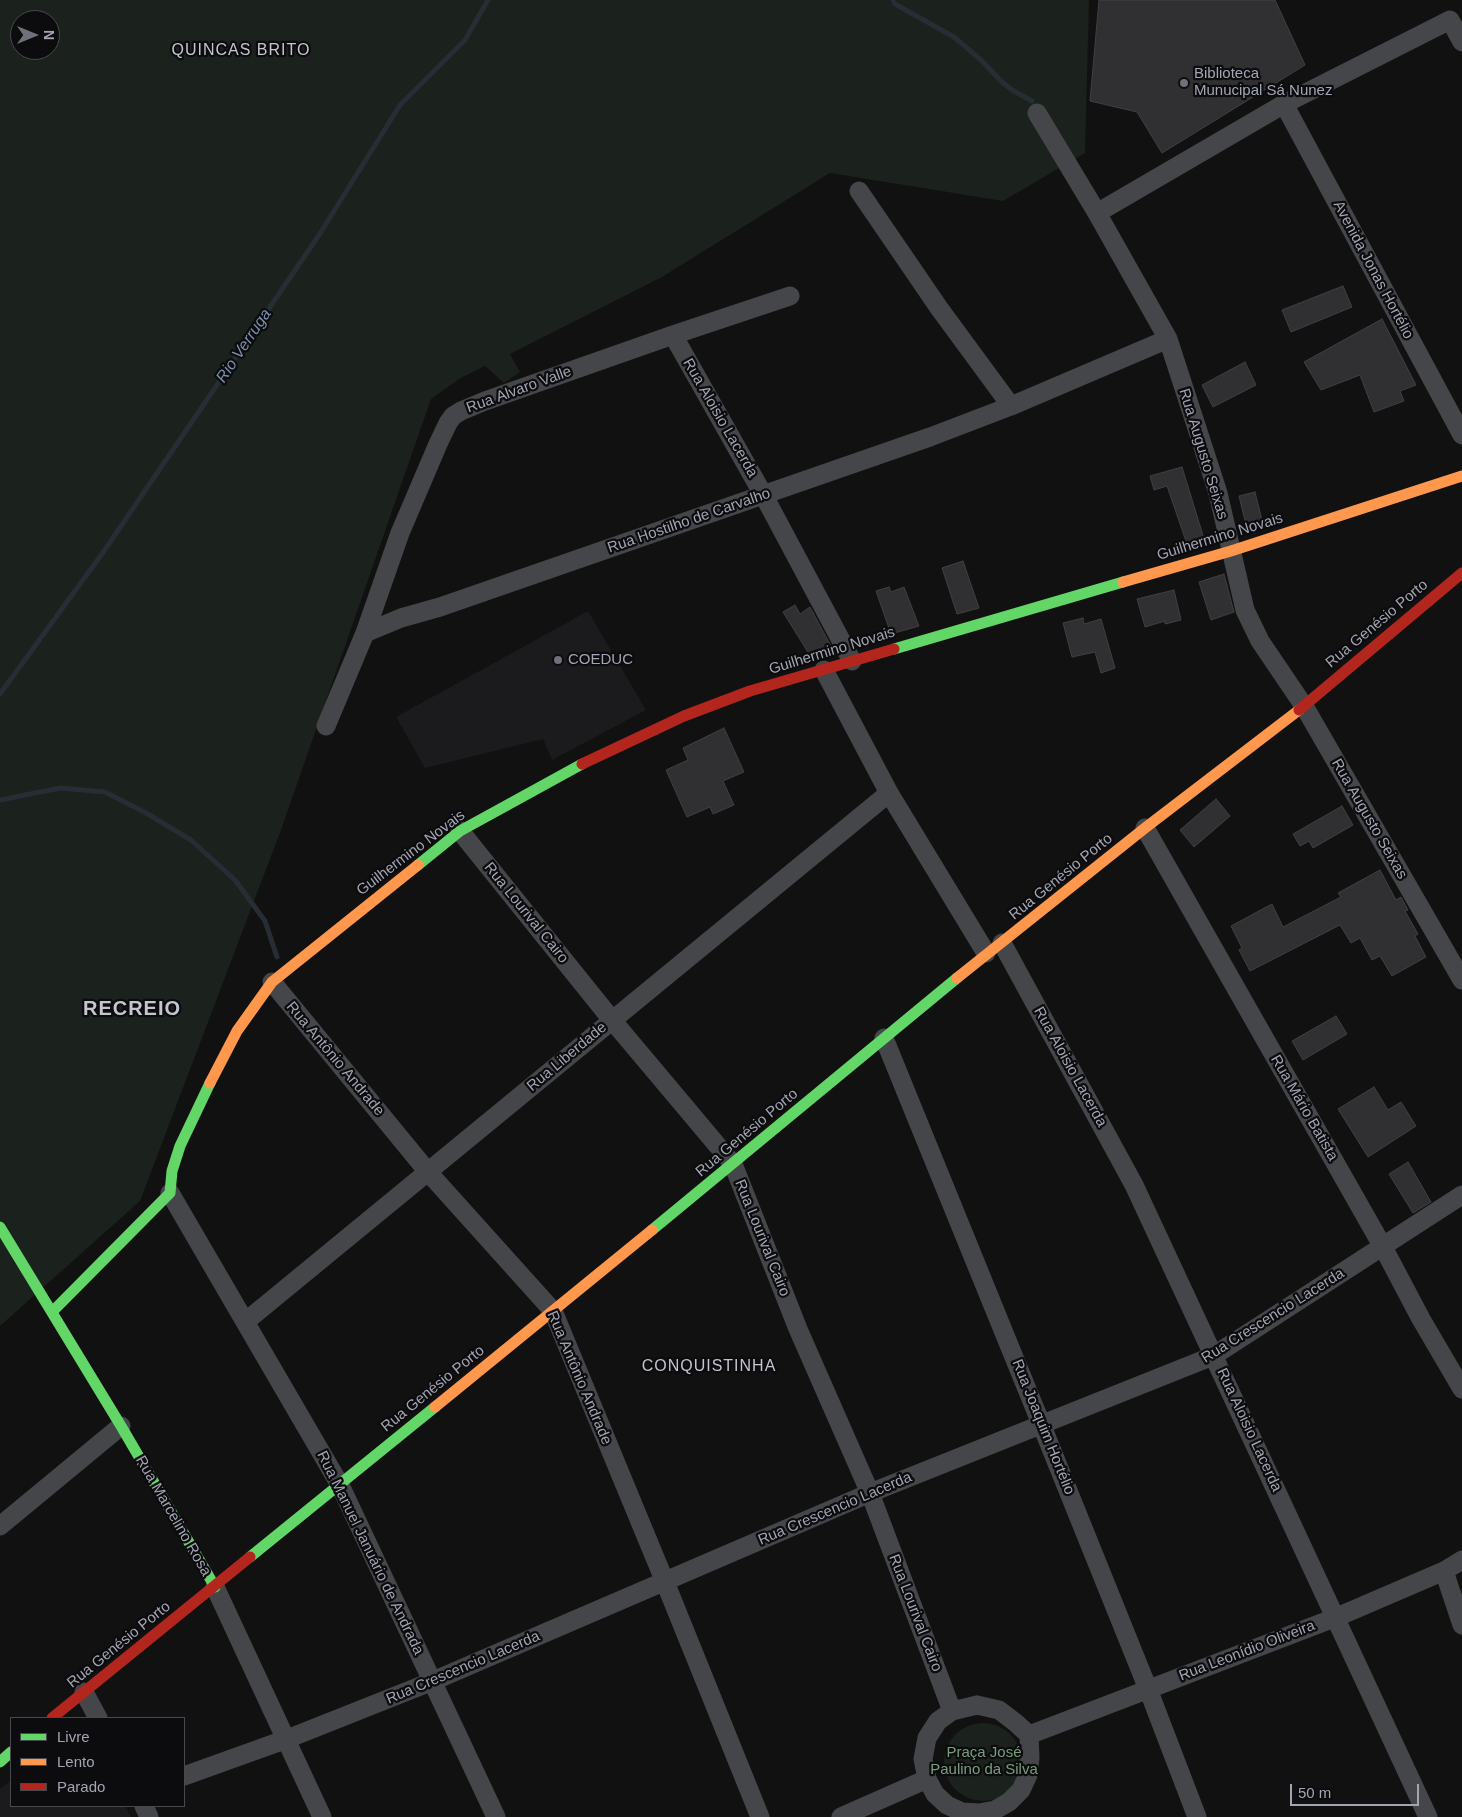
<!DOCTYPE html>
<meta charset="utf-8">
<style>
body{margin:0}
#map{position:relative;width:1462px;height:1817px;overflow:hidden;background:#111;font-family:Arial,sans-serif}
canvas{display:block}
.legend{position:absolute;left:10px;top:1717px;width:175px;height:90px;box-sizing:border-box;background:#0c0b0d;border:1px solid #48494f;margin:0;padding:6px 9px;list-style:none;font-size:15px;color:#a2a5b3}
.legend li{display:flex;align-items:center;gap:10px;height:25px}
.legend b{width:25px;border:1px solid #48494f}
.north{position:absolute;left:10px;top:10px;width:50px;height:50px;box-sizing:border-box;background:#0c0b0d;border:1px solid #48494f;border-radius:50%;rotate:90deg;font-size:14px;font-weight:700;line-height:20px;text-align:center;color:#a2a5b3}
.north::after{content:'';display:block;margin:auto;width:18px;height:22px;background:#6f717a;clip-path:polygon(50% 0,100% 100%,50% 72%,0 100%)}
.scale{position:absolute;left:1290px;top:1784px;width:129px;height:22px;box-sizing:border-box;border:2px solid #a2a5b3;border-top:0;padding-left:6px;font-size:15px;line-height:18px;white-space:nowrap;color:#a2a5b3;-webkit-text-stroke:4px #0c0b0d;paint-order:stroke}
</style>
<div id="map">
<canvas width="1462" height="1817"></canvas>
<ul class="legend">
<li><b style="height:6px;background:#63d668"></b>Livre</li>
<li><b style="height:6px;background:#ff974d"></b>Lento</li>
<li><b style="height:6px;background:#b3261e"></b>Parado</li>
</ul>
<div class="north">N</div>
<div class="scale">50 m</div>
</div>
<script>
const context = document.querySelector('canvas').getContext('2d');
context.lineJoin = 'round';
function fill(path, color) {
  context.fillStyle = color;
  context.fill(path, 'evenodd');
}
function toPath(rows) {
  const path = new Path2D();
  for (const r of rows) {
    if (r.length === 3) {
      path.moveTo(r[0] + r[2], r[1]);
      path.arc(r[0], r[1], r[2], 0, 2 * Math.PI);
      continue;
    }
    path.moveTo(r[0], r[1]);
    for (let i = 2; i < r.length; i += 2) path.lineTo(r[i], r[i + 1]);
  }
  return path;
}
function strokePath(path, color, width, dash) {
  context.strokeStyle = color;
  context.lineWidth = width;
  context.lineCap = dash ? 'butt' : 'round';
  context.setLineDash(dash || []);
  context.stroke(path);
}
function label(font, color, halo, rows, align = 'center') {
  context.font = font + ' Arial,sans-serif';
  context.lineWidth = 4.5;
  context.setLineDash([]);
  context.textBaseline = 'middle';
  context.strokeStyle = halo;
  context.fillStyle = color;
  for (const [text, x, y, turn = 0] of rows) {
    context.save();
    context.translate(x, y);
    context.rotate((+turn || 0) * Math.PI / 180);
    context.textAlign = isNaN(turn) ? turn : align;
    if (halo) context.strokeText(text, 0, 0);
    context.fillText(text, 0, 0);
    context.restore();
  }
}
fill(toPath([
 [588,611,646,710,552,760,543,739,425,768,396,717],
 [11,1780,11,1806,125,1806,131,1817,0,1817,0,1789]
]), '#1b1b1d');
fill(toPath([
 [0,0,1089,0,1085,153,1003,201,830,173,662,277,510,354,520,372,504,383,485,366,459,379,431,399,281,830,140,1201,0,1326],
 [20,20,50,20,50,50,20,50],
 [983,1762,39]
]), '#1b211c');
strokePath(toPath([
 [893,0,895,4,954,37,981,60,1002,82,1012,90,1032,101],
 [0,694,104,551,319,235,400,105,465,40,488,0],
 [0,800,60,788,105,792,146,813,191,840,235,880,265,921,277,957]
]), '#272d34', 5);
const building = toPath([
 [1099,0,1275,0,1305,65,1162,153,1137,112,1090,101,1099,0],
 [1343,286,1352,307,1291,332,1282,310,1343,286],
 [1382,319,1416,385,1400,391,1404,401,1374,412,1360,375,1321,390,1304,362,1382,319],
 [1245,362,1256,385,1213,407,1202,385,1245,362],
 [1182,467,1205,542,1188,547,1167,486,1154,490,1150,476,1182,467],
 [1255,492,1263,524,1247,529,1239,496,1255,492],
 [963,561,979,608,957,614,942,568,963,561],
 [1224,574,1234,612,1211,620,1199,582,1224,574],
 [889,587,891,592,904,587,919,626,891,634,876,591,889,587],
 [1174,590,1181,620,1165,624,1165,621,1145,627,1137,599,1174,590],
 [795,605,800,614,810,607,832,648,825,653,811,657,783,612,795,605],
 [1083,618,1084,624,1101,619,1115,668,1101,673,1095,652,1072,657,1063,623,1083,618],
 [724,728,744,772,723,781,734,805,713,814,710,807,687,817,666,770,688,760,683,748,724,728],
 [1216,799,1230,816,1194,847,1180,830,1216,799],
 [1342,806,1353,825,1313,848,1309,841,1300,846,1293,834,1342,806],
 [1380,870,1396,900,1401,897,1408,910,1405,911,1418,934,1415,936,1426,957,1392,976,1380,956,1372,960,1360,938,1351,943,1340,925,1250,971,1239,950,1242,948,1231,926,1272,904,1283,927,1341,897,1338,893,1380,870],
 [1336,1016,1347,1034,1303,1060,1292,1041,1336,1016],
 [1374,1087,1388,1110,1401,1102,1416,1126,1368,1157,1338,1109,1374,1087],
 [1408,1162,1431,1202,1413,1213,1389,1174,1408,1162]
]);
fill(building, '#303032');
strokePath(building, '#404045', 1);
strokePath(toPath([
 [1284,104,1462,435],
 [1037,113,1097,213,1168,339,1218,493,1245,610,1260,641,1304,706,1462,980],
 [859,191,939,308,1011,406],
 [1097,213,1284,104,1450,20,1462,42],
 [673,335,764,496,852,661],
 [365,633,401,618,440,607,930,437,1011,406,1168,339],
 [824,670,889,793,986,953],
 [326,726,365,633,400,533,438,444,448,423,453,416,461,411,485,401,673,335,790,296],
 [1145,828,1383,1247,1421,1319,1462,1389],
 [460,831,612,1020,733,1164,798,1329,870,1493,952,1711],
 [1002,943,1134,1185,1428,1817],
 [272,982,428,1172,553,1311,665,1582,760,1817],
 [884,1038,1042,1426,1148,1689,1197,1817],
 [170,1193,340,1485,496,1817],
 [245,1322,889,793],
 [0,1526,121,1426],
 [1444,1571,1462,1625],
 [215,1587,322,1817],
 [84,1692,98,1718],
 [977,1705,999,1710,1016,1723,1029,1735,1030,1758,1028,1775,1021,1790,1009,1802,995,1810,979,1813,962,1812,947,1805,935,1794,927,1779,923,1759,927,1738,938,1721,952,1711,977,1705],
 [1029,1735,1337,1617,1444,1571,1462,1560],
 [184,1776,287,1739,433,1681,870,1493,1213,1356,1462,1195],
 [144,1806,149,1817],
 [841,1817,927,1779]
]), '#45464a', 19);
strokePath(toPath([
 [894,649,1123,582],
 [418,865,460,831,582,764],
 [0,1227,121,1426,215,1587],
 [652,1230,957,978],
 [52,1312,170,1193,172,1171,180,1146,210,1083],
 [250,1557,435,1407],
 [0,1762,11,1752]
]), '#63d668', 11);
strokePath(toPath([
 [1123,582,1231,551,1462,476],
 [957,978,1145,828,1299,710],
 [210,1083,237,1031,272,982,418,865],
 [435,1407,652,1230]
]), '#ff974d', 11);
strokePath(toPath([
 [1299,710,1462,573],
 [582,764,684,716,750,691,894,649],
 [52,1718,250,1557]
]), '#b3261e', 11);
for (const [x, y, r, color] of [
 [1184,83,5,"#6f717a"],
 [558,660,5,"#6f717a"]
]) {
  const dot = new Path2D();
  dot.arc(x, y, r, 0, 2 * Math.PI);
  context.fillStyle = color;
  context.fill(dot);
  strokePath(dot, '#0c0b0d', 2);
}
label('15px', '#a2a5b3', '#0c0b0d', [
 ["Biblioteca",1194,74],
 ["Munucipal Sá Nunez",1194,91],
 ["COEDUC",568,660]
], 'left');
label('15px', '#a2a5b3', '#0c0b0d', [
 ["Avenida Jonas Hortélio",1373,270,62],
 ["Rua Alvaro Valle",519,390,-20],
 ["Rua Aloisio Lacerda",720,418,60],
 ["Rua Augusto Seixas",1203,454,73],
 ["Rua Hostilho de Carvalho",689,521,-19],
 ["Guilhermino Novais",1220,537,-17],
 ["Rua Genésio Porto",1377,624,-40],
 ["Guilhermino Novais",832,651,-17],
 ["Rua Augusto Seixas",1369,819,60],
 ["Guilhermino Novais",411,853,-37],
 ["Rua Genésio Porto",1061,877,-39],
 ["Rua Lourival Cairo",526,913,51],
 ["Rua Liberdade",567,1057,-40],
 ["Rua Antônio Andrade",335,1059,50],
 ["Rua Aloisio Lacerda",1070,1067,61],
 ["Rua Mário Batista",1304,1108,60],
 ["Rua Genésio Porto",747,1133,-40],
 ["Rua Lourival Cairo",762,1238,68],
 ["Rua Crescencio Lacerda",1273,1316,-32],
 ["Rua Antônio Andrade",579,1378,67],
 ["Rua Genésio Porto",433,1389,-39],
 ["Rua Joaquim Hortélio",1043,1427,68],
 ["Rua Aloisio Lacerda",1249,1430,65],
 ["Rua Crescencio Lacerda",835,1509,-23],
 ["Rua Marcelino Rosa",173,1516,60],
 ["Rua Manuel Januário de Andrada",370,1553,64],
 ["Rua Lourival Cairo",915,1613,69],
 ["Rua Genésio Porto",119,1645,-39],
 ["Rua Leonídio Oliveira",1247,1651,-21],
 ["Rua Crescencio Lacerda",463,1668,-23]
]);
label('15px', '#789e7e', '#0c0b0d', [
 ["Praça José",984,1753],
 ["Paulino da Silva",984,1770]
]);
context.letterSpacing = '1px';
label('16px', '#c3c5cf', '#0c0b0d', [
 ["QUINCAS BRITO",241,51],
 ["CONQUISTINHA",709,1367]
]);
context.letterSpacing = '0px';
label('italic 16px', '#7890ae', '#0c0b0d', [
 ["Rio Verruga",244,346,-56]
]);
context.letterSpacing = '1px';
label('bold 20px', '#c3c5cf', '#0c0b0d', [
 ["RECREIO",132,1009]
]);
context.letterSpacing = '0px';
</script>
